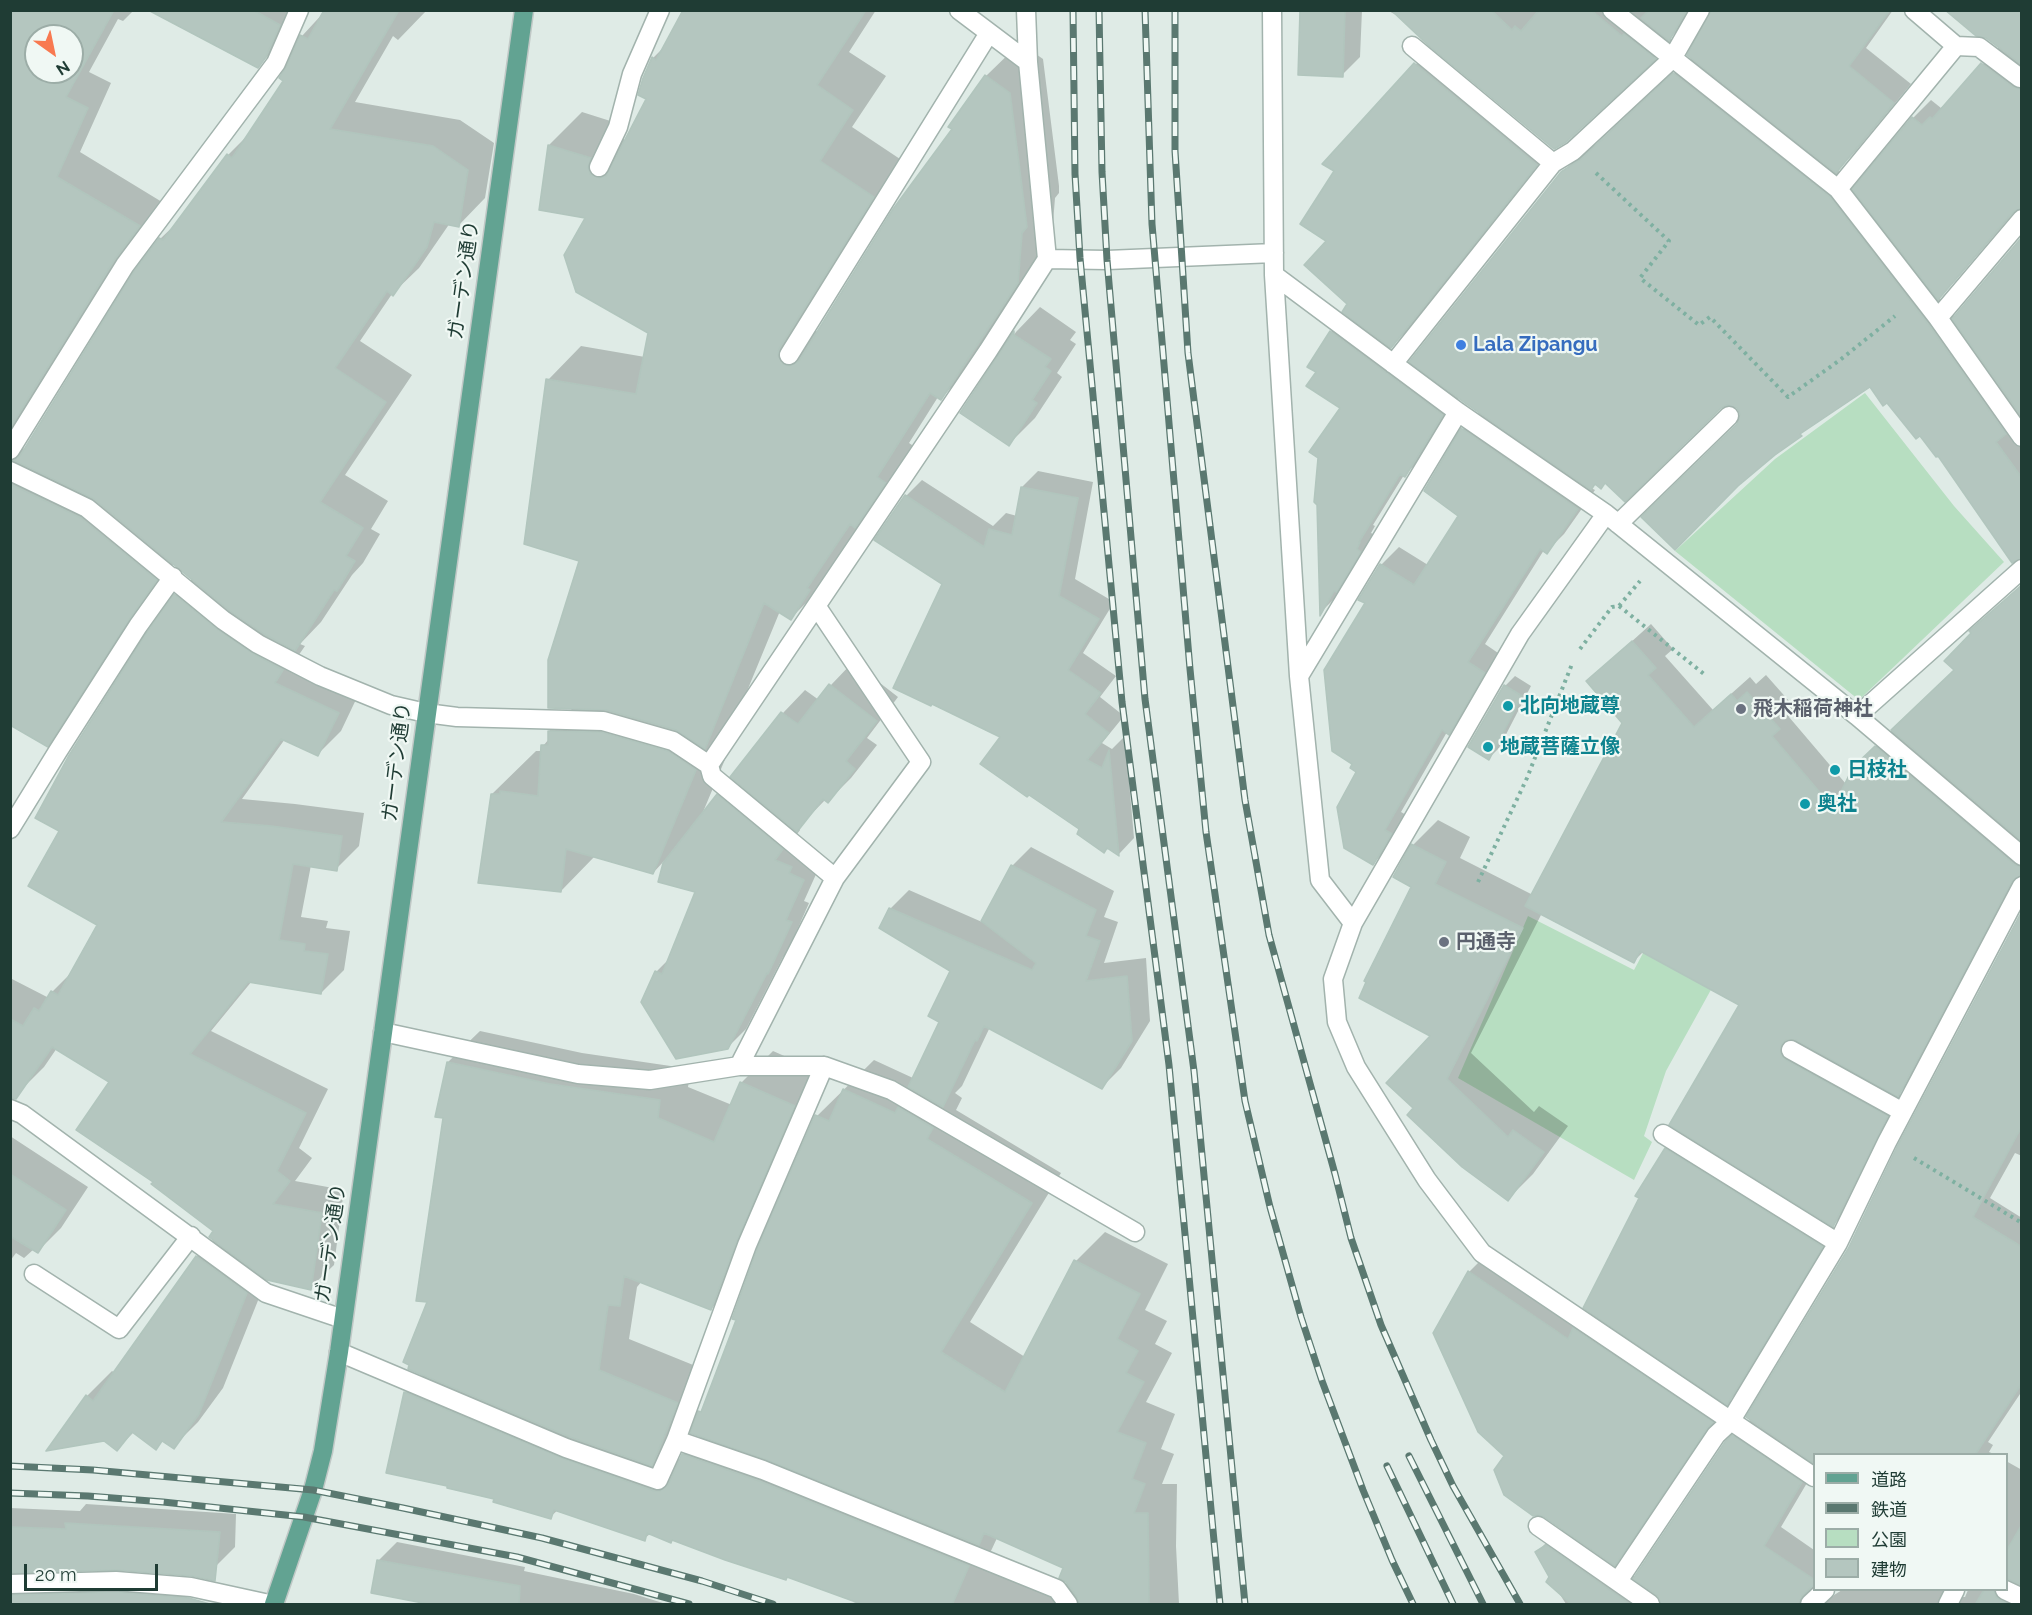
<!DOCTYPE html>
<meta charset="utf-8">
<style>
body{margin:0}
#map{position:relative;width:2032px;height:1615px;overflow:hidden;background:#dfebe6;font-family:Raleway,"Noto Sans JP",sans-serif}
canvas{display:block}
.frame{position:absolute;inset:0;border:12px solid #1f3c34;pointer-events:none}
.legend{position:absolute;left:1813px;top:1453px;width:195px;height:138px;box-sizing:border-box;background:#f0f8f4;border:2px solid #9cada7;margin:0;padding:8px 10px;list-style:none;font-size:18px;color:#1f3c34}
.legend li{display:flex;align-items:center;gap:12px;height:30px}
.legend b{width:30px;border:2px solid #9cada7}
.north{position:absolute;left:24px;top:24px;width:60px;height:60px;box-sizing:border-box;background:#f0f8f4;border:2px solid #9cada7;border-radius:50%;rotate:147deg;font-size:16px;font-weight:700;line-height:24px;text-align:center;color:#1f3c34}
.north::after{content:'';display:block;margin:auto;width:21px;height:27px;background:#f87950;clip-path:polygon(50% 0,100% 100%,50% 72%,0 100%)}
.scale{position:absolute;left:24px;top:1564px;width:134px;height:27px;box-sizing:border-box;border:3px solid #1f3c34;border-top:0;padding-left:8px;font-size:18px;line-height:21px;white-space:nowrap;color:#1f3c34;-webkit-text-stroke:4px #f0f8f4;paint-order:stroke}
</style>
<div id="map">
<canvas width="2032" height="1615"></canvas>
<div class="frame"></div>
<ul class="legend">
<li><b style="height:8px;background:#62a392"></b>道路</li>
<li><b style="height:8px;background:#5a7870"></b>鉄道</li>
<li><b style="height:16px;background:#b7dec1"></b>公園</li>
<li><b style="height:16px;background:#b4c6bf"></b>建物</li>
</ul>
<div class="north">N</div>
<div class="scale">20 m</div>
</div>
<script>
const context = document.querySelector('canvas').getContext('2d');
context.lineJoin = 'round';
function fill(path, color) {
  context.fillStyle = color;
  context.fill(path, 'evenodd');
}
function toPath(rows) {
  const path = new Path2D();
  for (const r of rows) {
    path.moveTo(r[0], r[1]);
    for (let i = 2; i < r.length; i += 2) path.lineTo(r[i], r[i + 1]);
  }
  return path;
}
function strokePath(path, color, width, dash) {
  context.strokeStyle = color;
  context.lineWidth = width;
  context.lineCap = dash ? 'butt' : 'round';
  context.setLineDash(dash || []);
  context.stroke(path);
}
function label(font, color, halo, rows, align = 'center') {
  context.font = font + ' Raleway,"Noto Sans JP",sans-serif';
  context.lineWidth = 4.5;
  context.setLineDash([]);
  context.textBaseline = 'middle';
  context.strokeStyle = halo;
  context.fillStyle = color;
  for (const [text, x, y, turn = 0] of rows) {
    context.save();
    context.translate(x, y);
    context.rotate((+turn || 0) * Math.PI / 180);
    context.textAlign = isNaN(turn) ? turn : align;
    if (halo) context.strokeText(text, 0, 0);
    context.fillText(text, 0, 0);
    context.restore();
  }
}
fill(toPath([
 [1865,393,1954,506,2004,562,1859,700,1675,551,1775,459],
 [1717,815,1775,874,1666,1071,1644,1136,1652,1142,1634,1180,1458,1078,1528,916,1634,970]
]), '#b7dec1');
fill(toPath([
 [10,10,134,10,123,21,118,19,89,72,111,83,80,152,162,202,23,431,30,436,23,442,24,452,160,239,181,219,228,155,251,132,285,80,302,36,326,10,427,10,398,40,393,36,355,102,460,120,494,143,485,198,459,225,450,223,419,268,392,294,360,341,412,375,345,475,388,501,371,529,380,534,363,563,352,575,321,622,300,644,305,646,296,659,361,689,341,731,318,754,285,739,242,799,295,804,364,813,359,846,336,869,311,865,301,917,328,921,326,928,350,931,344,970,321,993,252,981,211,1031,328,1089,299,1148,312,1158,295,1181,344,1190,334,1265,310,1288,267,1278,223,1388,198,1422,173,1447,163,1440,156,1448,134,1432,117,1449,87,1396,112,1371,115,1373,142,1335,141,1334,197,1256,214,1239,216,1231,155,1182,111,1081,57,1048,44,1067,21,1090,10,1082,10,978,47,997,73,971,99,925,61,831,175,595,193,578,174,563,152,594,71,721,47,745,10,723],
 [36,36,72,36,72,72,36,72],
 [152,10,299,10,282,42,258,66],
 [685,10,876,10,849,52,886,76,852,127,906,163,811,321,816,331,818,332,954,129,986,76,1020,43,1043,59,1059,186,1059,193,1055,198,1051,248,974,365,941,398,938,397,909,443,918,449,889,492,865,516,840,554,842,556,824,585,791,618,780,611,738,713,739,726,703,812,735,778,732,776,783,713,805,690,819,700,831,685,853,662,898,697,867,738,877,745,851,778,828,801,826,799,798,828,800,830,792,841,822,861,804,901,809,903,787,953,783,957,746,1029,727,1048,656,972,670,958,697,891,660,881,665,860,653,873,595,856,561,891,492,794,536,751,542,751,543,746,549,739,549,731,573,708,581,560,548,380,581,346,645,357,650,332,549,145,582,112,623,125,621,133,625,142,648,99,653,58,666,45],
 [1301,10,1362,10,1360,57,1342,75],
 [1387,10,1693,10,1687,21,1670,38,1672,40,1565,141,1403,19],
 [1711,10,1893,10,1866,48,1911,84,1854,153,1837,170,1848,179,1855,188,1913,118,1931,100,1941,108,1950,100,2000,46,2022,10,2022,207,2017,209,1956,280,1939,297,1955,318,2022,239,2022,557,1938,454,1870,385,1808,427,1774,453,1738,424,1742,414,1738,407,1727,403,1606,481,1596,483,1591,488,1595,490,1564,534,1546,552,1544,550,1485,644,1501,655,1466,715,1447,732,1401,812,1408,816,1391,846,1373,863,1358,771,1354,763,1368,602,1360,599,1381,565,1399,547,1428,565,1461,515,1426,490,1463,429,1480,412,1459,397,1421,460,1404,475,1373,525,1375,526,1371,533,1375,535,1352,574,1344,582,1335,598,1321,612,1342,408,1318,372,1309,366,1331,332,1348,314,1349,304,1328,240,1336,171,1325,163,1429,50,1550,150,1405,333,1390,348,1410,363,1562,173,1581,154,1601,141,1692,57],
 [1040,307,1076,332,1070,340,1076,344,1057,373,1062,377,1035,418,1009,444,962,413,1016,332],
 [1038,471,1093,482,1075,579,1114,602,1083,653,1116,676,1100,697,1124,716,1102,743,1112,749,1125,736,1134,838,1119,854,1109,847,1104,851,1002,737,943,584,906,496,922,480,993,526,1006,513,1017,516,1022,487],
 [2022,584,2022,877,1916,1076,1898,1094,1905,1098,1851,1207,1832,1226,1838,1230,1743,1386,1730,1400,1732,1402,1635,1544,1615,1563,1636,1577,1726,1443,1751,1419,1849,1249,2022,914,2022,1156,2015,1153,1990,1198,2022,1218,2022,1391,1988,1442,1993,1445,1989,1452,1994,1454,1814,1454,1814,1471,1781,1527,1814,1550,1814,1590,1825,1597,1831,1597,1842,1590,1956,1590,1962,1597,1965,1597,1968,1590,2006,1590,2006,1461,2022,1470,2022,1604,1566,1604,1550,1579,1551,1578,1537,1552,1555,1534,1564,1528,1506,1456,1469,1272,1489,1252,1586,1317,1592,1312,1666,1149,1683,1132,1741,1005,1644,951,1634,961,1542,913,1471,1053,1534,1112,1539,1106,1568,1126,1533,1174,1508,1199,1415,1108,1432,1036,1413,887,1413,845,1438,820,1470,837,1460,858,1533,895,1624,722,1588,681,1651,624,1673,649,1665,656,1713,710,1750,677,1756,684,1766,675,1797,710,1789,717,1846,784,1873,749,1955,669,1973,633,1971,631],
 [1515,676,1531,686,1499,748,1489,758,1505,686],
 [1031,847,1114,891,1104,917,1118,922,1104,963,1146,958,1150,1021,1121,1068,1102,1087,990,1027,962,1086,955,1093,962,1098,956,1110,1061,1173,970,1322,1025,1357,1076,1261,1105,1232,1168,1264,1145,1310,1167,1321,1155,1344,1172,1353,1146,1402,1175,1414,1161,1449,1174,1454,1162,1484,1177,1484,1176,1546,1179,1604,861,1604,853,1602,854,1599,673,1539,671,1541,651,1533,644,1539,558,1510,550,1517,496,1498,449,1485,388,1472,405,1392,423,1374,448,1062,480,1031,582,1053,691,1069,688,1087,732,1105,741,1083,773,1051,825,1074,742,1277,711,1309,642,1281,637,1287,629,1339,708,1371,662,1454,681,1460,683,1455,702,1436,700,1412,705,1407,817,1116,874,1060,913,1078,941,1021,952,970,890,909,909,890,982,922,1012,866],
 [997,1538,1065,1567,1068,1582,1055,1595,984,1566],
 [10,1136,88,1187,61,1228,38,1251,34,1249,24,1258,16,1253,10,1261],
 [86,1504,236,1514,235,1547,216,1566,18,1571,30,1577,189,1578,182,1604,10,1604,10,1508,80,1511],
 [397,1542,525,1567,524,1571,634,1594,666,1604,435,1604,378,1561]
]), '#0003');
const building = toPath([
 [10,10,114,10,66,97,88,108,57,177,140,226,115,259,10,428,10,10],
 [36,36,72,36,72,72,36,72,36,36],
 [148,10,253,10,280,25,266,57,258,68,148,10],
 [324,10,399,10,330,129,433,146,468,170,459,227,434,222,427,247,393,296,387,291,335,368,386,402,320,502,363,528,346,556,355,561,337,591,334,590,295,651,264,634,230,611,94,499,13,460,20,456,134,271,159,238,163,240,227,154,232,158,283,81,279,78,286,67,300,35,308,39,324,10],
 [683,10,866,10,817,85,853,110,820,161,874,197,779,349,778,355,783,364,789,366,799,361,893,209,952,129,948,127,985,75,1010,93,1027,227,1022,233,1018,283,941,400,930,393,877,477,886,483,855,528,850,524,807,588,810,590,791,620,764,603,705,749,676,730,606,710,548,708,548,660,579,561,524,544,546,379,636,394,648,333,576,292,564,255,585,218,539,210,548,145,591,158,588,167,590,174,599,178,606,176,646,99,638,95,643,78,652,57,656,60,683,10],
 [1300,10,1345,10,1343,77,1298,75,1300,10],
 [1391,10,1491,10,1512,30,1515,26,1521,31,1539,10,1591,10,1622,36,1624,34,1656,59,1566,142,1554,149,1429,46,1391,10],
 [1649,10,1687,10,1669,41,1641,18,1649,10],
 [1711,10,1890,10,1849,66,1894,103,1836,173,1687,55,1711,10],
 [1945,10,2022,10,2022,65,1986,38,1976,36,1945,10],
 [1414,63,1537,165,1391,348,1342,312,1347,304,1304,265,1326,241,1300,224,1334,171,1322,164,1414,63],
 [1981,63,2013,87,2022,89,2022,208,2013,212,1938,300,1852,189,1912,117,1922,125,1930,117,1932,119,1981,63],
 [1673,73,1830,197,1929,325,2006,434,1996,442,2022,478,2022,558,2012,563,1938,456,1936,457,1920,436,1916,439,1887,403,1883,406,1870,387,1800,434,1802,436,1775,455,1738,486,1675,550,1641,517,1737,424,1740,414,1737,408,1727,405,1721,408,1625,502,1605,483,1601,489,1595,484,1591,490,1465,403,1409,362,1561,172,1581,159,1673,73],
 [2022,237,2022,417,1952,319,2022,237],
 [1014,331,1014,335,1051,359,1045,367,1051,371,1032,400,1037,403,1009,446,960,413,1014,331],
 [1330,331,1443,415,1405,477,1400,474,1359,542,1360,542,1357,549,1361,552,1337,592,1334,591,1320,616,1317,505,1314,502,1318,458,1309,452,1340,408,1306,386,1316,372,1307,367,1330,331],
 [1461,428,1578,509,1547,554,1540,549,1468,662,1485,673,1449,735,1442,730,1385,830,1392,834,1373,865,1344,848,1337,807,1356,772,1350,768,1352,764,1332,751,1324,670,1365,603,1358,600,1380,564,1414,585,1458,516,1424,491,1461,428],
 [10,484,81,518,157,580,129,620,48,747,10,725,10,484],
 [1021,487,1078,498,1059,596,1099,619,1068,670,1101,693,1085,714,1109,733,1087,760,1102,768,1109,750,1119,856,1107,848,1104,853,1077,834,1079,829,1029,795,1027,797,980,764,1000,737,932,704,931,706,893,688,942,584,874,540,905,495,984,547,989,529,1012,535,1021,487],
 [2022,585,2022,841,1891,730,1954,670,1944,661,1971,633,1969,631,2022,585],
 [174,594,217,629,252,653,283,670,275,683,339,713,318,756,281,739,221,822,271,826,342,836,337,871,293,864,279,940,305,944,304,951,328,954,321,994,248,982,190,1054,306,1113,277,1171,290,1181,273,1204,322,1213,311,1290,267,1280,209,1237,213,1231,151,1184,153,1182,76,1130,109,1082,52,1047,16,1099,10,1098,10,1019,23,1026,34,1008,39,1011,51,991,58,995,97,925,28,886,59,831,35,818,68,757,147,632,174,594],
 [1632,641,1656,668,1648,675,1694,727,1731,694,1737,701,1747,692,1780,729,1772,736,1833,808,1853,767,1875,746,2015,865,2022,867,2022,875,2012,881,1898,1097,1796,1040,1786,1040,1781,1045,1781,1055,1786,1060,1888,1116,1833,1227,1669,1125,1739,1005,1640,951,1634,963,1525,906,1622,723,1586,681,1632,641],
 [829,684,877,721,846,761,855,769,828,803,823,799,797,832,730,777,781,712,798,724,829,684],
 [1504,685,1522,696,1489,760,1468,747,1504,685],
 [548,731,601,732,668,751,696,770,653,874,566,849,561,892,478,883,491,794,500,794,500,791,538,796,541,745,548,745,548,731],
 [717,794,783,849,775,860,792,867,789,873,804,880,786,920,792,922,768,974,767,973,728,1049,676,1059,641,1002,655,971,662,974,695,892,658,882,663,863,717,794],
 [1411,844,1446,862,1435,884,1523,928,1447,1079,1508,1137,1513,1130,1544,1152,1508,1201,1462,1167,1407,1115,1413,1108,1386,1083,1430,1036,1359,998,1366,982,1364,981,1411,887,1393,877,1411,844],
 [1011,865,1096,910,1086,936,1100,941,1086,981,1127,976,1132,1041,1102,1089,984,1026,977,1041,975,1040,943,1107,908,1087,939,1022,928,1016,950,971,879,928,889,908,1032,970,1036,963,981,921,1011,865],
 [2022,911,2022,1126,1973,1217,2022,1247,2022,1383,1975,1455,1815,1455,1813,1463,1746,1417,1848,1249,1897,1147,2022,911],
 [447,1062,550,1084,660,1100,658,1118,714,1142,740,1082,795,1106,737,1241,711,1310,624,1276,620,1306,608,1305,599,1370,678,1403,652,1466,570,1437,408,1369,409,1365,403,1362,427,1302,416,1301,443,1118,435,1117,447,1062],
 [843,1089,895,1113,898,1107,933,1128,927,1139,1032,1203,941,1352,1005,1392,1074,1260,1140,1294,1117,1339,1138,1351,1126,1373,1144,1382,1117,1432,1146,1443,1132,1479,1145,1484,1134,1513,1148,1513,1149,1605,1079,1605,1077,1597,1066,1582,1059,1578,1063,1568,984,1533,979,1545,767,1460,690,1433,698,1411,701,1412,736,1320,732,1319,757,1249,815,1115,829,1121,843,1089],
 [1665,1148,1823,1247,1727,1405,1583,1308,1639,1198,1635,1196,1665,1148],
 [10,1174,66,1210,38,1253,10,1236,10,1174],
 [196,1256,247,1293,199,1414,174,1449,162,1441,156,1450,132,1432,117,1451,104,1441,46,1451,86,1395,93,1401,196,1256],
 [1468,1271,1568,1339,1573,1328,1713,1422,1707,1429,1615,1566,1544,1517,1538,1515,1533,1516,1504,1495,1494,1470,1504,1456,1478,1432,1433,1333,1468,1271],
 [404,1392,562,1458,654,1491,660,1491,668,1485,682,1454,759,1481,969,1566,952,1605,864,1605,787,1577,786,1580,725,1560,672,1540,671,1543,647,1533,645,1541,554,1510,551,1519,493,1502,494,1499,447,1488,447,1486,386,1473,404,1392],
 [1732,1435,1802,1482,1764,1546,1815,1580,1815,1584,1802,1596,1799,1605,1661,1605,1657,1595,1633,1579,1725,1442,1732,1435],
 [65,1523,220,1532,215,1581,192,1576,117,1570,10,1573,10,1527,66,1529,65,1523],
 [2022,1524,2022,1585,2007,1579,2007,1550,2022,1524],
 [1546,1545,1631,1605,1572,1605,1546,1582,1549,1577,1535,1552,1546,1545],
 [377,1560,520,1586,519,1605,433,1605,371,1593,377,1560],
 [1984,1590,1994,1590,1996,1597,2009,1605,1975,1605,1984,1590],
 [116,1592,189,1598,213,1605,10,1605,10,1595,116,1592]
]);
fill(building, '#b4c6bf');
strokePath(building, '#b1c5bd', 1.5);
const minor = toPath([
 [959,10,1028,62],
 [1026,10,1028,62,1047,259,1107,260,1274,253],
 [1272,10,1274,275,1299,676,1320,880,1353,923,1333,979,1337,1022,1356,1067,1427,1180,1482,1253,1814,1477],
 [1612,10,1838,189,1938,318,2022,437],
 [1412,46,1553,163],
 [1956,46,1979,47,2020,78],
 [599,167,618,127,632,74,660,10],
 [1838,189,1956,46,1914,10],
 [1274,275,1458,412,1606,514,1857,716,2022,856],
 [1938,318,2022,219],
 [789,355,989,33],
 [1393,364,1553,163,1573,151,1672,59,1700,10],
 [10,450,125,265,276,63,299,10],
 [10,471,87,508,223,620,258,644,320,676,391,705,426,713,457,717,603,721,673,741,709,765,988,351,1047,259],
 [1618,524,1729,416],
 [817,607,921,762,835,878],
 [1299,676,1458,412],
 [1857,716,2022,569],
 [709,765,712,776,835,878,739,1066],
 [10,829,58,751,138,626,173,577],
 [1353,923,1520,634,1606,514],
 [383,1032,578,1074,650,1080,739,1066,824,1066,891,1090,1135,1232],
 [1791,1050,1903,1112],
 [10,1109,22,1114,266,1293,343,1319],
 [1663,1134,1838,1243],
 [34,1274,119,1329,191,1236],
 [339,1352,566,1448,658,1480,676,1440,747,1245,824,1066],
 [676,1440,763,1470,1057,1589,1068,1604],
 [1538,1526,1650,1604],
 [1618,1581,1716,1435,1730,1422,1838,1243,1887,1142,2022,886],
 [10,1584,116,1581,191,1587,269,1604],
 [2005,1590,2022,1598],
 [1810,1604,1825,1590],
 [1948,1604,1955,1590]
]);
const major = toPath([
 [274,1604,313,1490,323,1451,339,1352,524,10]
]);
strokePath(minor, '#a2b3ad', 21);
strokePath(major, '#c0c8c6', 21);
strokePath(toPath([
 [1596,173,1669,241,1640,278,1699,325,1710,317,1788,397,1840,360,1895,316],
 [1619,606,1704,674],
 [1580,649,1612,607,1619,606,1640,581],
 [1478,882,1527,778,1572,664],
 [1914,1158,2022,1223]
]), '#7eb0a1', 4, [3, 4.5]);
strokePath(minor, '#fff', 18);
strokePath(major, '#62a392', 18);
const rail = toPath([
 [1073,10,1075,174,1080,258,1122,702,1169,1065,1220,1604],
 [1099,10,1102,172,1107,260,1145,699,1194,1071,1245,1604],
 [1145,10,1152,224,1190,669,1206,832,1245,1101,1270,1207,1301,1317,1322,1381,1363,1490,1392,1560,1413,1604],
 [1175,10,1175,151,1188,353,1245,800,1269,935,1335,1174,1351,1238,1381,1325,1431,1440,1453,1486,1520,1604],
 [1409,1456,1483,1604],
 [10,1466,93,1470,313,1490,403,1508,542,1538,702,1581,773,1604],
 [1387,1466,1453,1604],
 [10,1493,88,1496,163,1502,304,1517,517,1557,689,1604]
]);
strokePath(rail, '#5a7870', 7);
strokePath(rail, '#f0f8f4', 4.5, [14]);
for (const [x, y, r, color] of [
 [1461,345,6,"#3f7fe0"],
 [1508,706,6,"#0f9aa8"],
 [1741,709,6,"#6b7280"],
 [1488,747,6,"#0f9aa8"],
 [1835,770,6,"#0f9aa8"],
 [1805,804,6,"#0f9aa8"],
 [1444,942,6,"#6b7280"]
]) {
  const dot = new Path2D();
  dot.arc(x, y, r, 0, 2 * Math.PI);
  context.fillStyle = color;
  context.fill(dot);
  strokePath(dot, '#f0f8f4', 2);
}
label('20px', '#1f3c34', '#f0f8f4', [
 ["ガーデン通り",464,280,-82],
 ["ガーデン通り",397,762,-83],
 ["ガーデン通り",331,1243,-82]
]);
label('bold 20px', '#366cbe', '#f0f8f4', [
 ["Lala Zipangu",1473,345]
], 'left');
label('bold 20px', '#0d838f', '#f0f8f4', [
 ["北向地蔵尊",1520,706],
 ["地蔵菩薩立像",1500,747],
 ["日枝社",1847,770],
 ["奥社",1817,804]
], 'left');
label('bold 20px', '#5b616d', '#f0f8f4', [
 ["飛木稲荷神社",1753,709],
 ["円通寺",1456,942]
], 'left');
</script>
